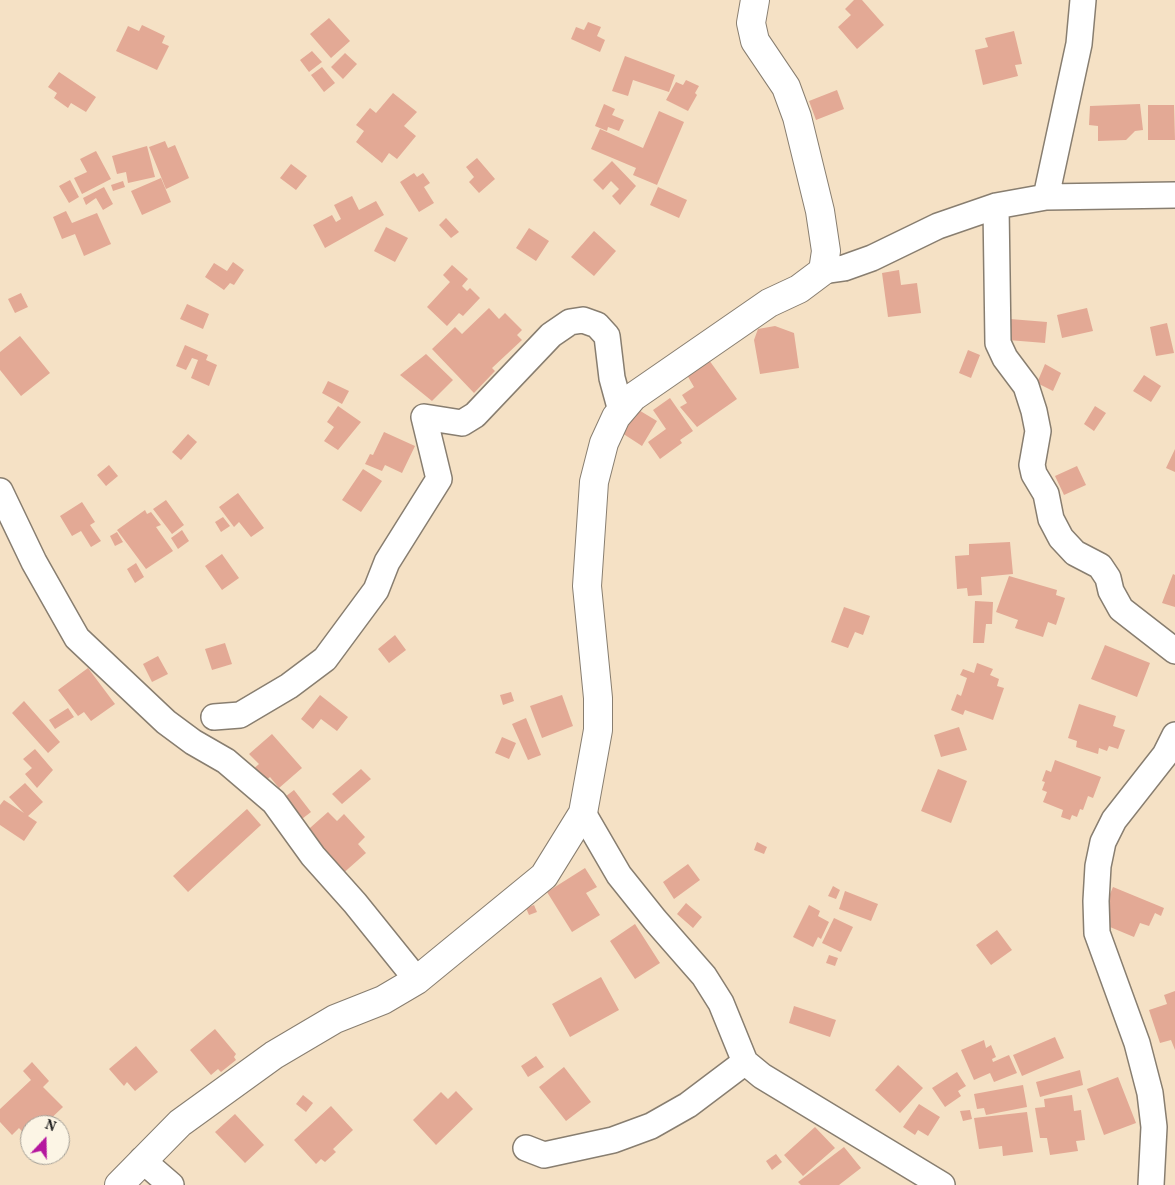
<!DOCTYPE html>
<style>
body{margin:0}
#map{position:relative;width:1175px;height:1185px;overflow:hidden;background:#f5e1c5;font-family:Vollkorn,serif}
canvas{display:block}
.north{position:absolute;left:20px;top:1115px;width:50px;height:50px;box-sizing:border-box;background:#fcf5e5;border:1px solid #a29e95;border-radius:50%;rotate:21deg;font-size:14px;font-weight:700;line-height:20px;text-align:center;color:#1c1c1c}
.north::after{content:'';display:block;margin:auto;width:18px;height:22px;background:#b5179e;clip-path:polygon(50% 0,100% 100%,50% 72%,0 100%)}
</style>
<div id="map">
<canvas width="1175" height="1185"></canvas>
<div class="north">N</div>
</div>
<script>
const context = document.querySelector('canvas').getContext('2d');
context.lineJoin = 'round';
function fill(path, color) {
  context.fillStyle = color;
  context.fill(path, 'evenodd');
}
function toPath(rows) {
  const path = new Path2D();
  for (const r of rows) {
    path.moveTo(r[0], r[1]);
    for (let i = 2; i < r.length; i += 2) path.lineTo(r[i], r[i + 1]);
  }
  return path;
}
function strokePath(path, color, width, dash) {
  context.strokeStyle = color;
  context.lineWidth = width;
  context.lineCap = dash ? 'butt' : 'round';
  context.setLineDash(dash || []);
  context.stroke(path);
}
fill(toPath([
 [854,0,862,0,884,25,857,49,838,27,851,15,845,9],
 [329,18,350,41,331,58,310,34],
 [588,22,601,27,597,36,605,40,600,52,571,39,576,27,584,30],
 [142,25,165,36,162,43,169,46,157,70,116,51,128,26,139,31],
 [1014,31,1022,64,1015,65,1018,76,983,85,975,50,988,47,985,38],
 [312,51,322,62,309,72,300,60],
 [345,53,357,64,343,79,331,67],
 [625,56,675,75,669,92,633,80,628,96,612,91],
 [322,67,335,83,324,92,311,75],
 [59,72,96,97,86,112,71,103,68,108,54,98,57,93,48,87],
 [686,80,699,86,695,93,697,95,688,111,666,100,676,82,683,85],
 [837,90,844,109,816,120,809,101],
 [393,93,417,112,404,126,416,136,397,159,389,153,382,163,356,142,364,131,356,125,370,108,376,113],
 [604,104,615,109,612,115,624,120,619,131,608,127,607,131,595,126],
 [1140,104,1143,130,1135,131,1126,140,1098,141,1098,126,1089,125,1090,106],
 [1148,105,1174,105,1175,140,1148,140],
 [659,111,684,122,657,185,633,175,636,168,591,149,600,129,643,148],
 [165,141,168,148,175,145,189,178,166,189,149,147],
 [147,146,155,177,128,183,126,172,117,174,112,156],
 [96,151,111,179,82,194,74,178,87,172,80,159],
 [477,158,495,179,479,193,469,182,474,177,466,167],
 [612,161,636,186,620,205,612,196,619,189,611,181,603,190,593,180],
 [291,164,307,176,296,190,280,178],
 [414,173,417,177,423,173,430,183,424,187,434,203,419,212,400,182],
 [161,178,171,202,142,215,131,191],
 [70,180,79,197,69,203,59,186],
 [123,181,125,187,113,191,111,185],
 [104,187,113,204,103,210,96,198,86,205,83,198],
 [658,187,687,200,679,218,650,205],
 [352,196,359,210,376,201,384,215,325,248,313,225,332,215,336,222,341,219,334,205],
 [66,211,72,223,97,213,111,244,84,256,75,234,62,239,53,217],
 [446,218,459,232,451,238,439,225],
 [386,227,408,238,395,262,374,251],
 [529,228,549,241,536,261,516,248],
 [594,231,616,251,594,276,571,257],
 [233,262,244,270,234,285,230,283,224,290,205,277,214,263,227,271],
 [452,265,468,279,462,286,467,291,470,288,480,298,463,316,459,313,447,326,427,307,450,282,443,275],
 [899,270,901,285,917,283,921,313,888,317,882,273],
 [21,293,28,307,15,313,8,299],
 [187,304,209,314,203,329,180,319],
 [489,308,499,319,505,313,522,330,517,335,522,340,492,368,495,371,474,393,432,349,455,327,462,334],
 [1087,308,1093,331,1062,338,1057,315],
 [1010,319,1047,322,1045,343,1008,340],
 [1167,323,1174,353,1156,356,1150,327],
 [775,326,794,333,799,368,760,374,754,340,758,329],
 [20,336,50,373,21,396,0,370,0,352],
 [185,345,208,355,206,360,217,365,209,386,191,378,198,360,192,358,186,370,176,366],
 [968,350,980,355,971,378,959,373],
 [426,354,453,380,432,401,400,375],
 [709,360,737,399,697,427,680,407,687,403,682,395,694,387,687,375],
 [1045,364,1061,373,1053,391,1037,383],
 [1144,375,1161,386,1151,402,1133,391],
 [328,381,349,391,342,404,322,393],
 [670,398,693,431,680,440,682,443,660,459,648,442,666,429,653,410],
 [338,406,361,422,338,450,324,441,334,427,327,422],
 [1095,406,1106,413,1094,431,1084,424],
 [637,409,657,421,642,446,622,433],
 [384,432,415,446,402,473,385,465,382,471,365,464,370,454,373,455],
 [188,434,197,442,181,460,172,452],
 [1175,449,1175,472,1166,468],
 [109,465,118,476,106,486,97,475],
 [1077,466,1086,485,1064,495,1055,476],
 [363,469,382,481,361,512,342,500],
 [238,493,264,528,251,537,239,522,234,527,219,507],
 [166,500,184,525,172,534,153,509],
 [82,502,95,522,90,525,101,541,91,547,81,531,72,536,60,516],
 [145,510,147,514,151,512,161,525,156,527,173,551,146,569,117,530],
 [223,517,230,526,221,532,215,522],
 [182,530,189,541,178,549,171,538],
 [117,532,123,542,115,546,110,536],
 [1010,542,1013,574,981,577,982,595,968,596,967,588,957,589,955,556,969,555,969,544],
 [222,554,239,578,222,590,205,566],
 [136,563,144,577,135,583,127,569],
 [1173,574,1175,575,1175,607,1162,603],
 [1009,576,1057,590,1056,595,1065,598,1056,625,1048,622,1043,637,1015,628,1018,620,996,612],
 [975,601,993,602,992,624,986,624,984,643,973,643],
 [844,607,870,616,863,635,855,632,848,648,831,642],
 [395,635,406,650,389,663,378,649],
 [225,643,232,664,212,670,205,649],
 [1105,645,1150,663,1137,697,1091,679],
 [158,656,168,674,152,682,143,664],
 [977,663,993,669,990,675,999,679,997,686,1004,688,993,720,965,710,963,715,951,710,957,694,961,696,967,678,960,675,963,669,974,673],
 [88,668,115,704,91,721,84,712,78,716,58,690],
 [511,692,514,701,503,705,500,695],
 [320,695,348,717,337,731,321,719,313,729,301,719],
 [562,695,573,726,542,738,530,706],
 [24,701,60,742,48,753,12,713],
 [1079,704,1116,716,1113,726,1125,730,1118,749,1109,746,1107,751,1099,748,1098,754,1076,747,1077,741,1068,738],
 [68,708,74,717,55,729,49,720],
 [526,718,541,755,528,760,512,724],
 [959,727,967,750,941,757,934,735],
 [272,734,302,768,279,788,270,777,263,783,252,770,259,764,249,754],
 [502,737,516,743,509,759,495,753],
 [35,749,53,770,37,788,25,774,32,768,23,759],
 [1055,760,1101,777,1093,798,1088,796,1083,810,1080,809,1077,817,1072,815,1070,820,1061,817,1063,810,1043,802,1047,792,1042,790,1045,782,1042,781,1046,770,1051,772],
 [361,769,371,779,342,804,332,794],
 [938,769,967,781,951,823,921,811],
 [25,783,43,802,28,816,37,822,24,841,0,825,0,805,4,800,24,813,9,797],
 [294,790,311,812,298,822,281,800],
 [247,809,261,825,188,892,173,876],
 [328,812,337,821,344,814,365,837,358,844,366,853,340,876,302,835],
 [757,842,767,847,764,854,754,850],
 [688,864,700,880,674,899,663,882],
 [585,868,597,887,586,893,600,915,572,932,547,892],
 [833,886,840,890,836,899,828,896],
 [1113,887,1164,908,1161,916,1155,913,1149,926,1140,923,1134,937,1098,922],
 [845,891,878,904,871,921,839,909],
 [686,903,702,917,693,928,677,914],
 [534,905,537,912,529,915,526,908],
 [809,905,820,911,818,916,829,922,821,939,818,937,813,947,793,937],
 [834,918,853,927,841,952,822,943],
 [635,924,660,963,635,979,610,941],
 [997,930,1012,950,991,965,976,945],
 [829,955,838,958,835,966,826,963],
 [601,977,619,1010,570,1037,552,1004],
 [1175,991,1175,1050,1171,1040,1160,1043,1149,1010,1167,1004,1164,995],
 [794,1006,836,1020,830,1037,789,1023],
 [215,1029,236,1054,234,1057,236,1060,221,1072,218,1069,211,1075,190,1050],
 [1055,1037,1064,1058,1022,1076,1013,1055],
 [984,1040,986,1048,991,1045,996,1057,992,1059,993,1062,1009,1055,1017,1073,994,1082,990,1073,974,1080,961,1050],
 [136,1046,158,1072,135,1091,127,1082,124,1086,109,1069],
 [536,1056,544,1067,528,1077,521,1066],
 [32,1062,49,1081,43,1087,63,1107,44,1125,30,1125,30,1140,19,1128,12,1135,0,1122,0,1109,31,1080,23,1071],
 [898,1065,923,1088,900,1113,875,1090],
 [564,1067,591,1102,566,1121,539,1087],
 [1080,1070,1083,1085,1040,1097,1036,1082],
 [957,1072,966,1086,958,1091,961,1096,945,1107,932,1088],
 [1118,1077,1136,1123,1104,1135,1087,1089],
 [1023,1085,1027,1107,986,1115,984,1108,977,1109,974,1094],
 [456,1091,473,1109,436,1145,413,1120,441,1092,448,1099],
 [303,1095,313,1103,306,1112,296,1104],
 [1072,1095,1074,1111,1081,1110,1085,1140,1076,1141,1078,1151,1050,1155,1047,1138,1040,1138,1035,1108,1045,1107,1044,1099],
 [919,1104,940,1117,928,1136,918,1130,915,1135,903,1127],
 [331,1106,353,1130,333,1149,336,1152,325,1162,321,1159,316,1164,294,1140],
 [970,1110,972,1119,963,1121,960,1111],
 [1027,1112,1033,1152,1003,1156,1002,1146,979,1149,974,1118],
 [235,1114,264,1145,245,1163,215,1132],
 [815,1127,835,1148,803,1176,784,1155],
 [844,1147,861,1168,839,1185,801,1185,798,1182],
 [776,1154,782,1162,772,1170,766,1161]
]), '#e3a995');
const minor = toPath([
 [1046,197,1079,44,1083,0],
 [996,206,998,343,1005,358,1026,386,1034,411,1038,431,1032,465,1034,474,1046,494,1051,519,1061,538,1075,553,1100,566,1108,578,1111,591,1121,609,1175,651],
 [823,271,844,268,872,258,938,226,996,206,1046,197,1175,195],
 [0,491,34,562,77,638,166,722,193,742,226,761,274,802,313,856,355,903,417,980],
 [214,717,240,715,289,686,325,659,376,590,387,562,439,479,424,417,462,423,475,415,551,335,570,322,583,320,597,325,607,336,612,378,621,411],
 [583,813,619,875,655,920,704,976,721,1003,745,1062,762,1076,942,1185],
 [526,1148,544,1155,613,1140,651,1126,688,1105,745,1062],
 [142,1160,171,1185],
 [1151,1185,1154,1127,1150,1093,1137,1043,1097,933,1096,901,1098,866,1103,842,1114,820,1165,755,1175,735]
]);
const tertiary = toPath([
 [119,1185,180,1123,274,1055,335,1019,383,1000,417,980,544,876,583,813,598,730,598,698,587,586,594,482,604,443,616,417,633,397,769,303,799,289,823,271,826,251,820,211,797,117,786,87,755,41,751,23,755,0]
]);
strokePath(minor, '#887e70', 28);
strokePath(tertiary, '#887e70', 30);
strokePath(minor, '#fff', 25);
strokePath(tertiary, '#fff', 28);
</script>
